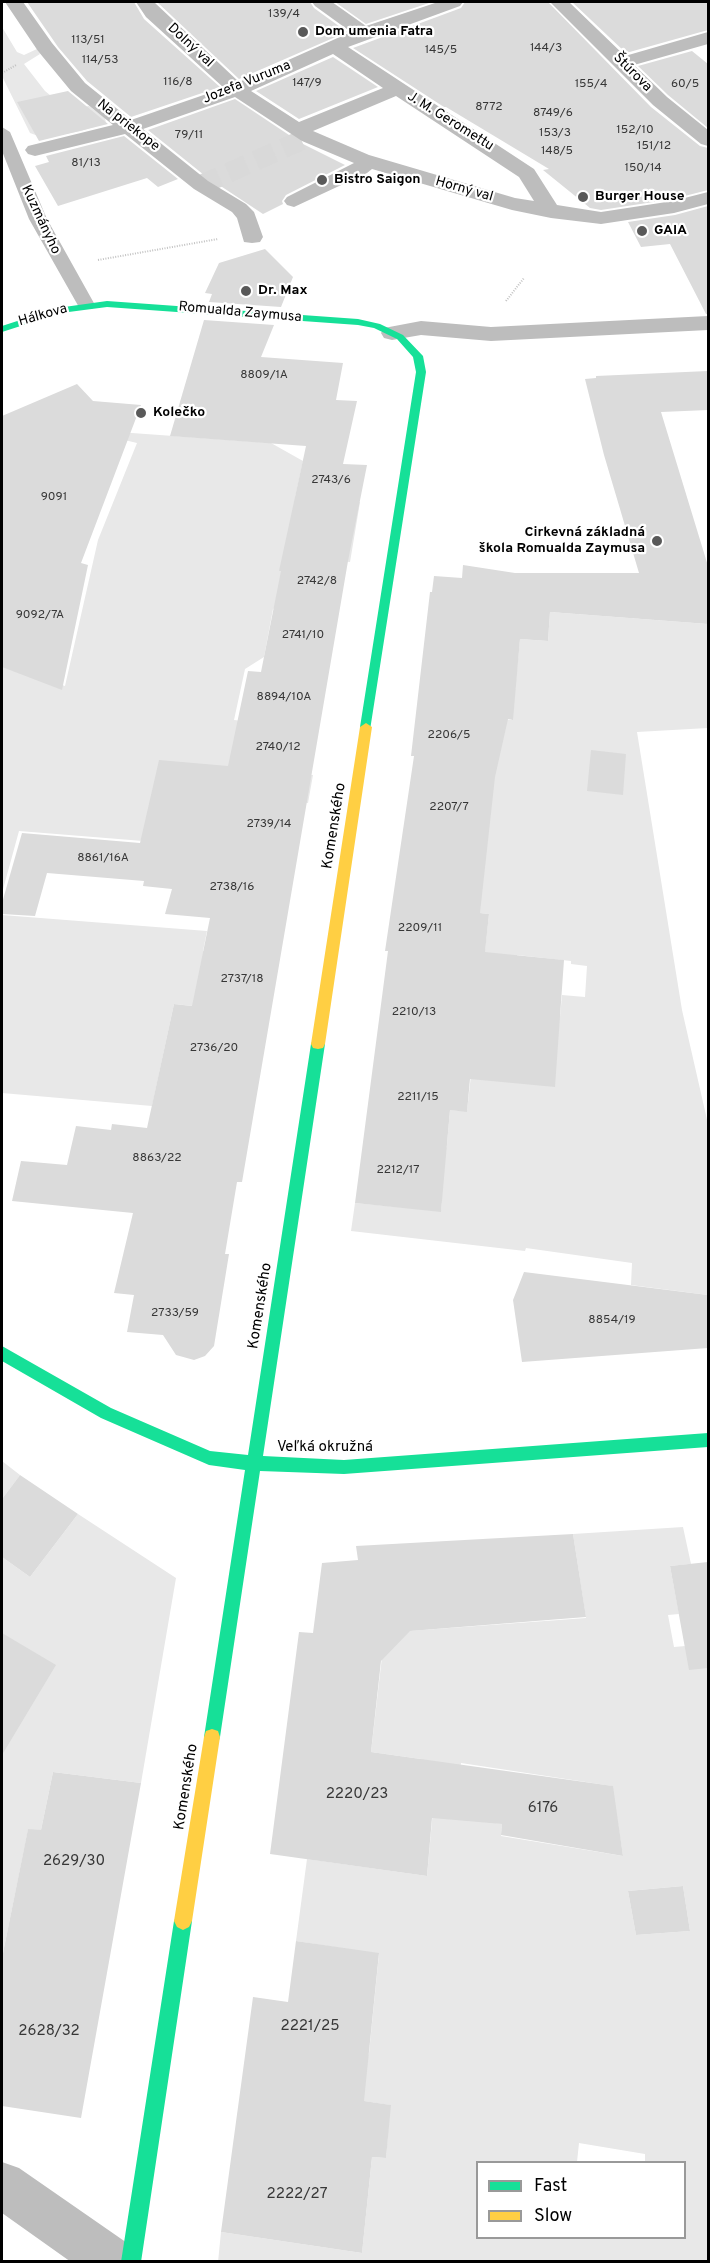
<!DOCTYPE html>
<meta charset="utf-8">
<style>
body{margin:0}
#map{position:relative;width:710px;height:2263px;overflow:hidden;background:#fff;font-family:Overpass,sans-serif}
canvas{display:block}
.frame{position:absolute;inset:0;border:3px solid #000;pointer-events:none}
.legend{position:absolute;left:476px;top:2161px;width:210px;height:78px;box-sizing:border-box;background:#fff;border:2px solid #999;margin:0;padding:8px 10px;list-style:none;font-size:18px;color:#000}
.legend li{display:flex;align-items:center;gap:12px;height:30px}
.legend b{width:30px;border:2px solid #999}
</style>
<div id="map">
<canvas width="710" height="2263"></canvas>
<div class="frame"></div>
<ul class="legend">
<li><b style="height:8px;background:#16e098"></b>Fast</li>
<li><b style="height:8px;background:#ffcf43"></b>Slow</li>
</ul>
</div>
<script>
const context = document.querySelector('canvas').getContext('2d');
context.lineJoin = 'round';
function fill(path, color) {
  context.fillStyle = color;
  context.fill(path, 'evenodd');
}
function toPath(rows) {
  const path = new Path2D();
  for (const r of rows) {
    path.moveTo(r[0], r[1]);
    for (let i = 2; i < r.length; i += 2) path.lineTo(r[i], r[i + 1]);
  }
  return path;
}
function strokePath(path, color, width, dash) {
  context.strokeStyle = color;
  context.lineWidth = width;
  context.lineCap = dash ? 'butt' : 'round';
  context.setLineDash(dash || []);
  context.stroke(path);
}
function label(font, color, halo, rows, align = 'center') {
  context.font = font + ' Overpass,sans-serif';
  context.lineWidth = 4.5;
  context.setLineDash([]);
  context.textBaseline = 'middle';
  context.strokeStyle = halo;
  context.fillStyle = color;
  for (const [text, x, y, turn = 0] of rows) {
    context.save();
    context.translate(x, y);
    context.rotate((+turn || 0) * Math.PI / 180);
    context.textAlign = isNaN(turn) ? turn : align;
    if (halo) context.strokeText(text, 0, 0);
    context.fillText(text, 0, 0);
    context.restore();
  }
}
fill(toPath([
 [2,27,17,52,24,55,37,49,40,54,24,64,45,91,67,109,89,106,105,118,106,123,81,131,44,138,30,133,2,76],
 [104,431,271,443,303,461,295,498,360,502,350,562,294,558,284,602,273,609,264,657,245,669,234,720,243,721,281,772,313,775,308,803,241,797,230,848,19,831,2,893,2,664,65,686,98,540,137,443,112,437],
 [550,612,708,624,708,728,637,732,682,1010,708,1124,708,1295,631,1285,632,1263,526,1248,525,1251,351,1231,355,1203,441,1211,442,1199,435,1199,447,1144,450,1110,467,1111,489,914,480,913,485,717,512,720,520,639,548,641],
 [517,955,571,961,571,964,587,966,585,997,562,995,560,1017,511,1011],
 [2,915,207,931,203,951,213,953,202,1007,174,1004,152,1106,2,1093],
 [2,1461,20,1475,2,1499],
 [78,1514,176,1578,141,1783,53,1772,41,1830,28,1830,2,1958,2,1557,30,1577],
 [683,1527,691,1564,670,1566,679,1614,668,1615,674,1647,708,1644,708,2261,218,2262,221,2232,362,2253,372,2157,386,2158,390,2105,350,2099,369,2053,379,1954,296,1941,307,1859,427,1876,436,1777,421,1759,371,1752,383,1648,395,1632,586,1618,573,1534],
 [461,1763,612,1786,623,1856,501,1836,502,1824,455,1817],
 [683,1886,690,1931,636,1935,628,1891],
 [579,2143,645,2154,645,2162,684,2162,684,2238,478,2238,478,2162,577,2162]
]), '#e8e8e8');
fill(toPath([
 [27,2,134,2,144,19,220,87,131,117,87,81,58,47],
 [157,2,310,2,314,8,347,32,239,79],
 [335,2,432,2,366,24],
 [465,2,548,2,651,107,700,146,708,148,708,190,673,199,601,210,590,208,543,170,549,169,446,107,444,107,353,48,461,8],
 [572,2,708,2,708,30,626,53],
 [692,51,708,64,708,128,668,95,638,66],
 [333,57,378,87,299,119,256,91],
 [68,91,108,124,39,141,17,102],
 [235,99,301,143,345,165,286,195,282,201,283,204,263,214,204,175,148,130],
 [124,136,178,179,158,187,147,178,58,206,35,166,49,162,46,156],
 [708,206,708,314,706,314,670,244,641,247,628,222,675,215],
 [265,249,293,277,281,307,209,302,212,294,205,293,219,263],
 [204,320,274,325,261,357,343,363,336,400,357,401,343,464,367,465,348,561,242,1182,237,1182,225,1254,229,1254,214,1346,205,1356,194,1360,176,1355,163,1335,127,1332,134,1295,114,1293,133,1213,12,1201,21,1161,67,1165,76,1126,111,1130,112,1124,147,1128,174,1004,192,1006,210,918,165,914,172,889,143,886,144,881,47,873,35,916,2,914,2,903,22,833,140,843,159,760,228,766,248,671,261,672,281,571,279,571,306,446,170,436],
 [708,371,708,410,661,412,708,566,708,624,550,612,548,641,520,639,513,720,508,719,495,777,480,913,489,914,485,952,564,960,555,1087,470,1079,467,1112,450,1110,441,1212,355,1203,388,951,385,951,414,756,411,756,430,592,432,592,434,576,462,578,463,565,515,573,639,573,604,455,585,379,596,378,596,376],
 [77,384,93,401,141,405,81,563,88,565,62,690,2,667,2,416],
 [591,750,626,754,623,795,587,791],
 [524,1272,708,1295,708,1348,522,1362,513,1300],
 [20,1475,78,1514,30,1577,2,1557,2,1499],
 [573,1534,586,1617,410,1631,381,1661,371,1752,613,1786,623,1856,501,1835,502,1824,432,1818,427,1876,270,1854,299,1632,313,1633,322,1563,358,1560,356,1546],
 [708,1562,708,1668,689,1670,670,1566],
 [2,1633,56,1665,2,1755],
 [53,1772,141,1783,81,2118,2,2106,2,1958,28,1829,41,1830],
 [683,1886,690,1931,636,1935,628,1891],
 [296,1941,379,1953,364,2101,391,2105,386,2158,372,2157,362,2253,221,2232,253,1997,288,2002]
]), '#dbdbdb');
strokePath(toPath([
 [201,185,309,137]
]), '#d9d9d9', 20, [20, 10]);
strokePath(toPath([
 [2,73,16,65],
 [98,260,218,239],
 [506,301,524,278]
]), '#c2c2c2', 2, [1, 1.5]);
fill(toPath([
 [2,127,10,132,47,219,95,305,92,309,80,309,29,219,2,151,2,127]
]), '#bdbdbd');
fill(toPath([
 [5,2,23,2,52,43,85,83,131,120,224,88,146,17,136,2,154,2,239,82,351,32,315,6,312,2,332,2,366,26,438,2,463,2,460,6,348,47,534,169,557,205,601,212,673,201,708,192,708,204,674,213,601,224,551,218,512,210,372,169,367,173,294,207,287,205,284,201,287,197,354,163,302,141,235,97,143,129,208,181,246,204,254,212,263,237,260,242,252,243,244,242,237,218,232,212,194,189,125,134,35,156,28,154,25,150,28,146,113,125,71,91,38,51,5,2],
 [333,54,383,88,299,122,251,91,333,54],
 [396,96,519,177,534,201,515,198,369,155,313,131,396,96],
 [550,2,569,2,625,56,708,32,708,44,634,65,667,97,708,130,708,146,701,144,653,105,550,2],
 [708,316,708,330,491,341,421,335,392,340,384,338,381,333,384,328,421,321,491,327,708,316],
 [2,2162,19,2168,130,2245,137,2262,71,2262,2,2213,2,2162]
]), '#bdbdbd');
fill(toPath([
 [107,301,358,319,380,324,403,335,423,356,426,372,370,730,366,731,360,727,416,372,413,357,397,339,374,328,358,325,107,307,61,313,2,332,2,326,57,308,107,301],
 [318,1039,323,1040,325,1044,263,1456,344,1460,708,1433,708,1447,344,1474,260,1471,220,1737,218,1743,212,1745,206,1743,204,1737,245,1470,209,1465,101,1418,2,1361,2,1346,111,1408,210,1451,248,1455,311,1044,313,1040,318,1039],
 [183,1912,189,1915,192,1921,141,2262,121,2262,174,1921,177,1915,183,1912]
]), '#16e098');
fill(toPath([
 [366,723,372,727,325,1044,323,1048,318,1049,313,1048,311,1044,360,727,366,723],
 [212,1729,218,1731,220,1737,192,1921,189,1927,183,1930,177,1927,174,1921,204,1737,206,1731,212,1729]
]), '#ffcf43');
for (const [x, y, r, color] of [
 [303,32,6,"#595959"],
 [322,180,6,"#595959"],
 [583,197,6,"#595959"],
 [642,231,6,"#595959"],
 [246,291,6,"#595959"],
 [141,413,6,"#595959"],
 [657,541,6,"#595959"]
]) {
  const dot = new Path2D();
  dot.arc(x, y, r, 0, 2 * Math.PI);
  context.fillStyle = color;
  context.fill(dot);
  strokePath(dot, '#fff', 2);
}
label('12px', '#373737', null, [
 ["139/4",284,15],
 ["113/51",88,41],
 ["144/3",546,49],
 ["145/5",441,51],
 ["114/53",100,61],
 ["116/8",178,83],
 ["147/9",307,84],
 ["155/4",591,85],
 ["60/5",685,85],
 ["8772",489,108],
 ["8749/6",553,114],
 ["152/10",635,131],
 ["153/3",555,134],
 ["79/11",189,136],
 ["151/12",654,147],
 ["148/5",557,152],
 ["81/13",86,164],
 ["150/14",643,169],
 ["8809/1A",264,376],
 ["2743/6",331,481],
 ["9091",54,498],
 ["2742/8",317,582],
 ["9092/7A",40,616],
 ["2741/10",303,636],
 ["8894/10A",284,698],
 ["2206/5",449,736],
 ["2740/12",278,748],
 ["2207/7",449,808],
 ["2739/14",269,825],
 ["8861/16A",103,859],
 ["2738/16",232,888],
 ["2209/11",420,929],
 ["2737/18",242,980],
 ["2210/13",414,1013],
 ["2736/20",214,1049],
 ["2211/15",418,1098],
 ["8863/22",157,1159],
 ["2212/17",398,1171],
 ["2733/59",175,1314],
 ["8854/19",612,1321]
]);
label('bold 14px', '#000', '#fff', [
 ["Dom umenia Fatra",315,32],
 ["Bistro Saigon",334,180],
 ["Burger House",595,197],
 ["GAIA",654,231],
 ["Dr. Max",258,291],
 ["Kolečko",153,413],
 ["Cirkevná základná",645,533,"right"],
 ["škola Romualda Zaymusa",645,549,"right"]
], 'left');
label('14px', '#000', '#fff', [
 ["Dolný val",190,46,43],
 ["Štúrova",632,73,45],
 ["Jozefa Vuruma",247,83,-22],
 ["J. M. Geromettu",450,122,32],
 ["Na priekope",128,126,38],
 ["Horný val",464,190,16],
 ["Kuzmányho",40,220,65],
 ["Romualda Zaymusa",240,313,5],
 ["Hálkova",43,316,-16]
]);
label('15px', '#000', '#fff', [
 ["Komenského",335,826,-81],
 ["Komenského",261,1306,-81],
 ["Veľká okružná",325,1448],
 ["Komenského",187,1787,-81]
]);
label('15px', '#373737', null, [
 ["2220/23",357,1795],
 ["6176",543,1809],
 ["2629/30",74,1862],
 ["2221/25",310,2027],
 ["2628/32",49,2032],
 ["2222/27",297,2195]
]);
</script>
